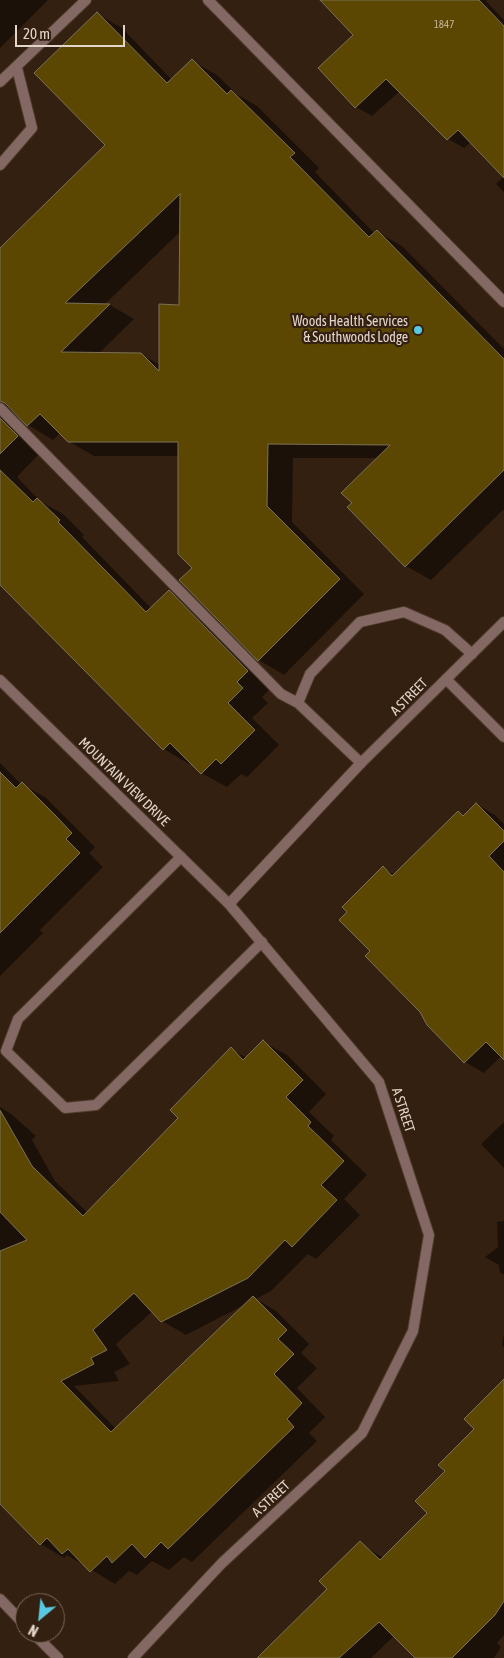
<!DOCTYPE html>
<style>
body{margin:0}
#map{position:relative;width:504px;height:1658px;overflow:hidden;background:#342010;font-family:"Asap Condensed",sans-serif}
canvas{display:block}
.north{position:absolute;left:15px;top:1593px;width:50px;height:50px;box-sizing:border-box;background:#342010;border:1px solid #7a685b;border-radius:50%;rotate:208deg;font-size:14px;font-weight:700;line-height:20px;text-align:center;color:#e3d5cb}
.north::after{content:'';display:block;margin:auto;width:18px;height:22px;background:#58c9e3;clip-path:polygon(50% 0,100% 100%,50% 72%,0 100%)}
.scale{position:absolute;left:15px;top:25px;width:110px;height:22px;box-sizing:border-box;border:2px solid #e3d5cb;border-top:0;padding-left:6px;font-size:15px;line-height:18px;white-space:nowrap;color:#e3d5cb;-webkit-text-stroke:4px #342010;paint-order:stroke}
</style>
<div id="map">
<canvas width="504" height="1658"></canvas>
<div class="north">N</div>
<div class="scale">20 m</div>
</div>
<script>
const context = document.querySelector('canvas').getContext('2d');
context.lineJoin = 'round';
function fill(path, color) {
  context.fillStyle = color;
  context.fill(path, 'evenodd');
}
function toPath(rows) {
  const path = new Path2D();
  for (const r of rows) {
    path.moveTo(r[0], r[1]);
    for (let i = 2; i < r.length; i += 2) path.lineTo(r[i], r[i + 1]);
  }
  return path;
}
function strokePath(path, color, width, dash) {
  context.strokeStyle = color;
  context.lineWidth = width;
  context.lineCap = dash ? 'butt' : 'round';
  context.setLineDash(dash || []);
  context.stroke(path);
}
function label(font, color, halo, rows, align = 'center') {
  context.font = font + ' "Asap Condensed",sans-serif';
  context.lineWidth = 4.5;
  context.setLineDash([]);
  context.textBaseline = 'middle';
  context.strokeStyle = halo;
  context.fillStyle = color;
  for (const [text, x, y, turn = 0] of rows) {
    context.save();
    context.translate(x, y);
    context.rotate((+turn || 0) * Math.PI / 180);
    context.textAlign = isNaN(turn) ? turn : align;
    if (halo) context.strokeText(text, 0, 0);
    context.fillText(text, 0, 0);
    context.restore();
  }
}
fill(toPath([
 [0,0,48,0,0,48],
 [321,0,487,0,486,1,504,20,504,176,471,142,464,148,448,139,400,91,372,116,356,107,355,35],
 [97,14,122,28,172,80,192,61,217,75,236,94,257,106,319,168,315,172,375,234,377,232,402,246,504,349,504,509,431,580,406,566,354,503,378,458,293,458,292,522,364,594,284,675,259,660,194,568,179,456,94,456,68,441,60,433,53,440,28,425,21,417,18,422,42,451,17,477,41,502,63,514,84,535,82,537,152,609,169,592,195,606,273,686,262,697,268,703,252,718,279,745,247,777,241,774,227,787,201,773,191,762,189,764,164,749,0,584,0,249,106,145],
 [181,231,180,306,160,365,141,354,99,353,134,319,110,305,104,305],
 [504,176,504,192,496,184],
 [0,763,21,784,45,797,95,847,89,853,103,867,40,930,43,933,0,976],
 [476,804,495,815,504,824,504,1058,502,1055,484,1073,465,1062,428,1024,421,1011,371,951,383,868,395,875,458,813,464,816],
 [263,1042,287,1055,326,1094,309,1112,334,1136,331,1140,367,1175,344,1199,360,1215,316,1259,308,1254,271,1291,256,1299,276,1311,309,1344,301,1353,317,1368,297,1388,325,1417,309,1433,317,1441,192,1562,184,1557,169,1570,152,1561,137,1575,129,1571,115,1584,67,1555,64,1558,41,1544,0,1502,0,1107,11,1114,36,1136,32,1140,55,1181,88,1213,180,1118,231,1049,247,1058],
 [244,1305,116,1429,74,1386,119,1381,114,1372,130,1364,116,1344,153,1311,162,1321,186,1335],
 [504,1122,504,1168,481,1144],
 [504,1221,504,1275,500,1272,499,1265,485,1257,498,1247,497,1222],
 [504,1334,504,1347,502,1345],
 [504,1386,504,1635,497,1643,501,1647,494,1658,417,1658,395,1635,371,1658,256,1658,328,1589,360,1543,383,1558,429,1513,446,1471]
]), '#0007');
const building = toPath([
 [320,0,479,0,504,26,504,178,458,130,447,140,386,79,355,108,318,68,353,35,320,0],
 [97,12,167,83,192,59,227,94,231,90,295,153,290,157,369,237,377,230,504,359,504,470,405,567,347,507,352,503,341,493,390,445,268,444,267,506,340,579,258,661,179,580,192,568,178,554,178,442,68,442,40,414,27,426,5,403,0,401,0,248,105,145,34,73,97,12],
 [180,194,179,305,159,304,159,371,141,353,61,352,110,304,65,303,180,194],
 [0,418,18,436,0,454,0,418],
 [0,470,33,502,37,498,60,520,58,522,146,612,169,590,248,671,237,682,243,688,228,703,255,730,221,764,216,759,201,774,170,743,163,750,0,585,0,470],
 [0,772,16,788,22,782,56,816,72,833,66,839,80,853,0,933,0,772],
 [476,803,504,831,504,841,489,856,504,872,504,1060,486,1042,464,1063,427,1025,420,1012,365,956,370,951,339,920,347,912,342,907,383,866,392,876,458,811,463,816,476,803],
 [263,1040,303,1080,286,1097,311,1122,308,1126,344,1161,321,1185,337,1200,292,1247,285,1240,248,1278,161,1322,134,1293,93,1330,107,1350,91,1358,94,1364,61,1381,111,1432,253,1296,287,1330,278,1339,294,1354,274,1374,302,1403,287,1419,294,1427,168,1549,161,1542,145,1558,132,1544,112,1563,107,1556,90,1572,68,1549,62,1554,47,1538,40,1545,0,1504,0,1251,27,1240,0,1212,0,1110,32,1166,83,1216,178,1118,170,1110,231,1047,243,1060,263,1040],
 [504,1379,504,1601,495,1615,452,1658,415,1658,379,1622,339,1658,257,1658,327,1589,319,1581,360,1541,380,1560,427,1513,415,1501,445,1471,438,1465,474,1429,464,1419,504,1379]
]);
fill(building, '#5b4701');
strokePath(building, '#7c7257', 1);
const service = toPath([
 [208,0,504,302],
 [0,82,86,0],
 [0,165,32,128,17,68],
 [0,408,281,694,298,703,361,763],
 [298,703,310,674,360,622,404,612,445,630,472,654],
 [181,857,18,1019,6,1051,65,1108,96,1105,262,942]
]);
const minor = toPath([
 [446,679,504,737],
 [0,680,229,904,379,1082,429,1235,413,1331,362,1433,222,1563,133,1658],
 [229,904,361,763,504,622],
 [0,1599,25,1625],
 [33,1633,58,1658]
]);
strokePath(service, '#503d2e', 12);
strokePath(minor, '#503d2e', 12);
strokePath(service, '#846864', 10);
strokePath(minor, '#846864', 10);
for (const [x, y, r, color] of [
 [418,330,5,"#58c9e3"]
]) {
  const dot = new Path2D();
  dot.arc(x, y, r, 0, 2 * Math.PI);
  context.fillStyle = color;
  context.fill(dot);
  strokePath(dot, '#342010', 2);
}
label('11px', '#c1b298', null, [
 ["1847",444,25]
]);
label('14px', '#e3d5cb', '#342010', [
 ["Woods Health Services",408,322],
 ["& Southwoods Lodge",408,338]
], 'right');
label('14px', '#e3d5cb', '#342010', [
 ["A STREET",409,697,-45],
 ["MOUNTAIN VIEW DRIVE",124,782,44],
 ["A STREET",403,1110,72],
 ["A STREET",271,1499,-43]
]);
</script>
